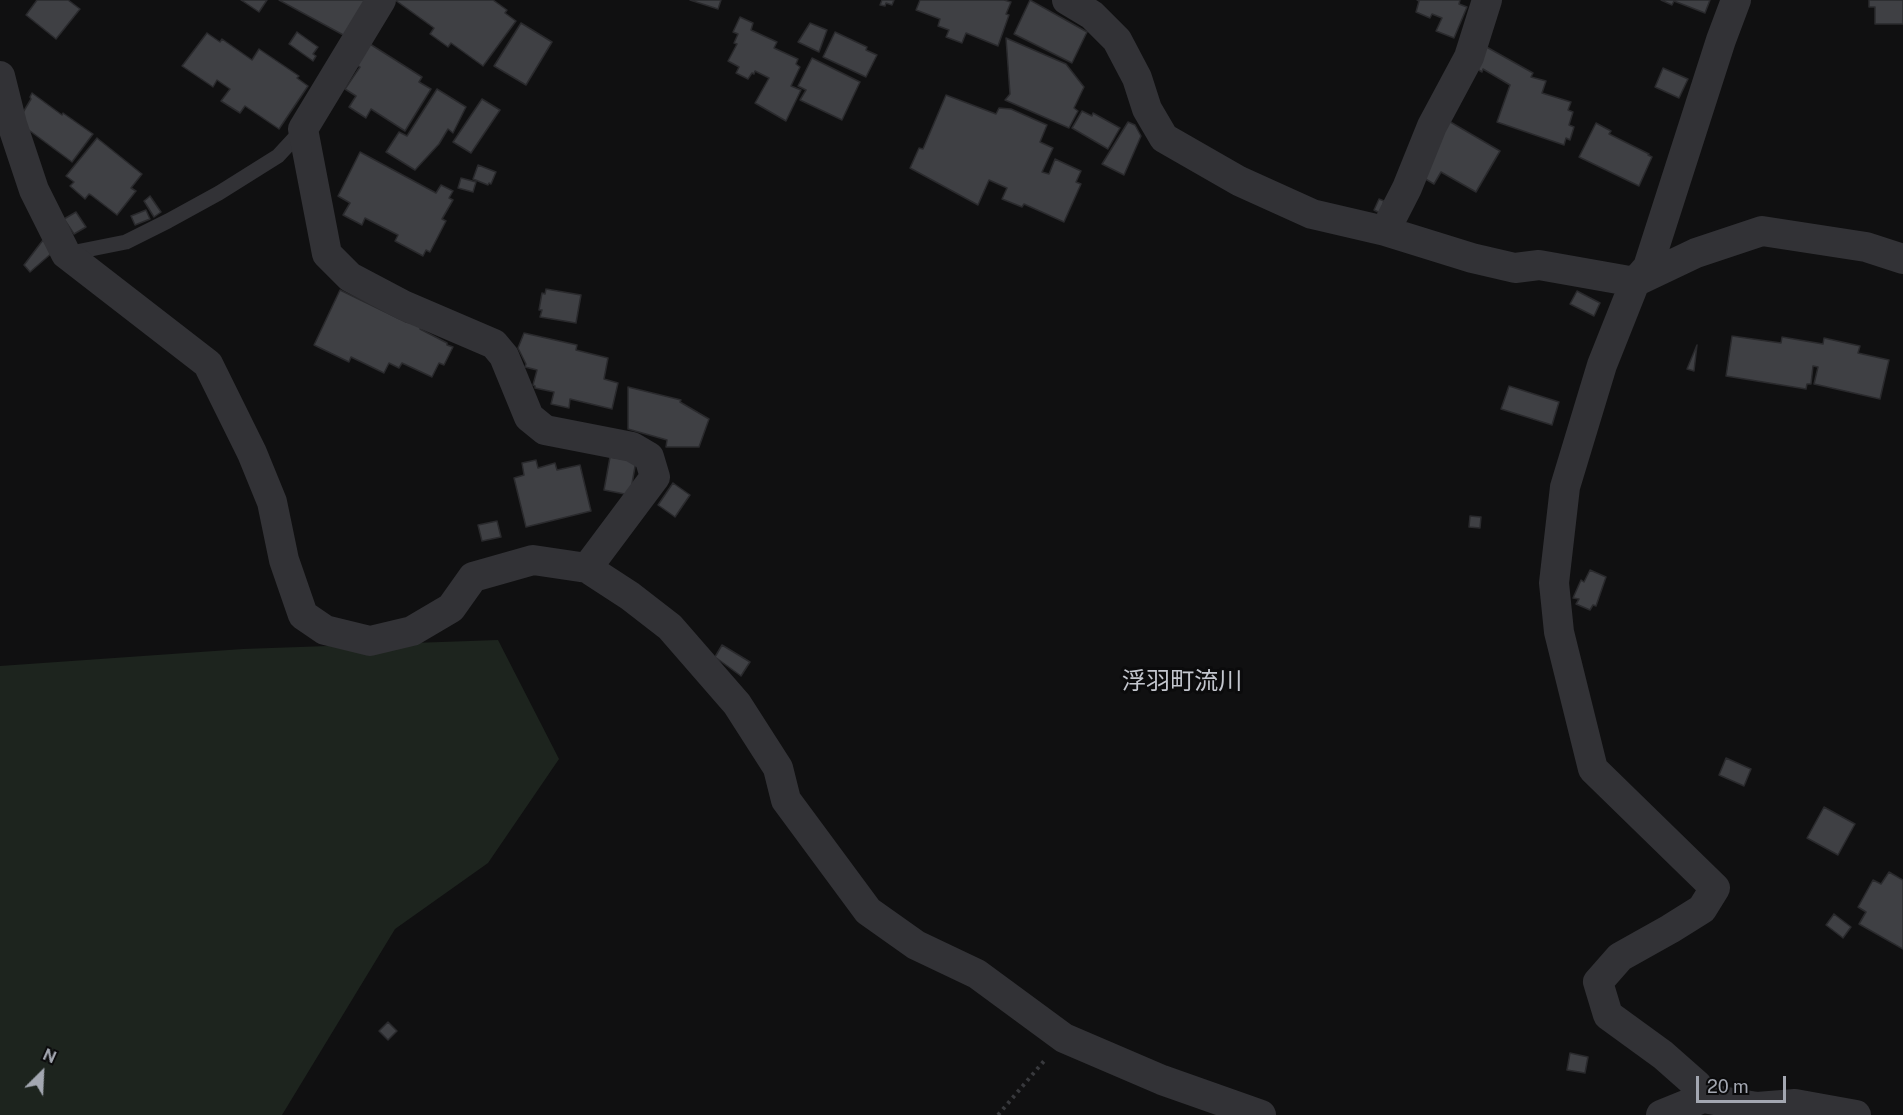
<!DOCTYPE html>
<meta charset="utf-8">
<style>
body{margin:0}
#map{position:relative;width:1903px;height:1115px;overflow:hidden;background:#101011;font-family:"Public Sans",sans-serif}
canvas{display:block}
.north{position:absolute;left:12px;top:1043px;width:60px;height:60px;-webkit-text-stroke:4px #0b0b0c;paint-order:stroke;rotate:24deg;font-size:16px;font-weight:700;line-height:24px;text-align:center;color:#a3a7b1}
.north::after{content:'';display:block;margin:auto;width:21px;height:27px;background:#a3a7b1;clip-path:polygon(50% 0,100% 100%,50% 72%,0 100%)}
.scale{position:absolute;left:1696px;top:1076px;width:90px;height:27px;box-sizing:border-box;border:3px solid #a3a7b1;border-top:0;padding-left:8px;font-size:18px;line-height:21px;white-space:nowrap;color:#a3a7b1;-webkit-text-stroke:4px #0b0b0c;paint-order:stroke}
</style>
<div id="map">
<canvas width="1903" height="1115"></canvas>
<div class="north">N</div>
<div class="scale">20 m</div>
</div>
<script>
const context = document.querySelector('canvas').getContext('2d');
context.lineJoin = 'round';
function fill(path, color) {
  context.fillStyle = color;
  context.fill(path, 'evenodd');
}
function toPath(rows) {
  const path = new Path2D();
  for (const r of rows) {
    path.moveTo(r[0], r[1]);
    for (let i = 2; i < r.length; i += 2) path.lineTo(r[i], r[i + 1]);
  }
  return path;
}
function strokePath(path, color, width, dash) {
  context.strokeStyle = color;
  context.lineWidth = width;
  context.lineCap = dash ? 'butt' : 'round';
  context.setLineDash(dash || []);
  context.stroke(path);
}
function label(font, color, halo, rows, align = 'center') {
  context.font = font + ' "Public Sans","Noto Sans JP",sans-serif';
  context.lineWidth = 6;
  context.setLineDash([]);
  context.textBaseline = 'middle';
  context.strokeStyle = halo;
  context.fillStyle = color;
  for (const [text, x, y, turn = 0] of rows) {
    context.save();
    context.translate(x, y);
    context.rotate((+turn || 0) * Math.PI / 180);
    context.textAlign = isNaN(turn) ? turn : align;
    if (halo) context.strokeText(text, 0, 0);
    context.fillText(text, 0, 0);
    context.restore();
  }
}
fill(toPath([
 [498,640,559,759,488,863,395,929,282,1115,0,1115,0,666,243,649]
]), '#1d241e');
const building = toPath([
 [37,0,68,0,80,9,56,39,26,15,37,0],
 [241,0,267,0,259,12,241,0],
 [279,0,367,0,347,37,279,0],
 [395,0,493,0,507,10,505,13,516,21,483,66,451,43,448,47,430,34,434,28,395,0],
 [690,0,721,0,718,9,690,0],
 [882,0,894,0,892,5,886,3,885,6,880,5,882,0],
 [920,0,1004,0,1011,2,1006,14,1009,15,998,46,966,33,962,43,946,37,949,30,938,26,940,19,916,10,920,0],
 [1030,0,1087,32,1072,63,1014,34,1030,0],
 [1417,0,1460,0,1459,4,1467,7,1454,38,1436,31,1442,18,1432,14,1430,18,1416,12,1419,1,1417,0],
 [1661,0,1710,0,1705,13,1674,1,1672,5,1661,0],
 [1869,0,1903,0,1903,24,1875,24,1875,7,1869,7,1869,0],
 [740,17,753,23,751,30,777,42,774,48,798,59,796,64,800,67,791,86,801,90,786,121,755,103,769,78,755,71,754,74,752,73,748,79,736,73,739,67,728,61,737,44,734,43,738,34,733,32,740,17],
 [521,23,552,42,526,85,494,66,521,23],
 [810,23,827,30,819,52,798,42,810,23],
 [297,32,318,47,313,54,316,56,313,61,289,44,297,32],
 [835,32,867,47,866,50,877,55,866,77,823,57,835,32],
 [207,33,220,42,222,39,252,60,259,49,299,76,297,78,308,86,279,129,245,106,240,113,221,101,230,89,217,80,213,87,182,66,207,33],
 [1006,38,1066,64,1084,87,1074,108,1078,111,1069,128,1005,100,1010,94,1006,38],
 [370,44,422,77,419,82,431,89,405,131,371,109,366,118,349,107,356,96,345,89,360,67,357,65,370,44],
 [1483,45,1533,73,1531,77,1546,81,1542,93,1571,102,1568,110,1573,112,1569,125,1574,127,1570,140,1566,138,1564,145,1497,122,1510,85,1483,69,1482,72,1472,66,1483,45],
 [812,58,860,82,842,120,800,100,806,90,798,86,812,58],
 [1663,68,1688,79,1679,98,1655,87,1663,68],
 [437,89,466,107,453,133,448,129,439,144,415,170,386,152,399,132,407,136,437,89],
 [32,93,62,115,63,113,93,134,72,162,26,128,22,114,31,99,30,97,32,93],
 [946,95,996,114,999,108,1011,109,1047,125,1040,142,1053,148,1042,172,1049,174,1055,159,1081,171,1076,182,1081,184,1064,222,1024,204,1022,207,1002,199,1007,188,989,180,978,205,910,168,919,148,923,149,946,95],
 [482,99,500,110,471,153,453,142,482,99],
 [1082,111,1092,116,1093,113,1120,128,1108,149,1072,128,1082,111],
 [1447,120,1500,151,1476,192,1441,172,1434,184,1417,174,1447,120],
 [1128,122,1135,125,1141,136,1124,175,1102,164,1128,122],
 [1596,123,1611,131,1609,134,1649,154,1648,155,1652,157,1639,186,1579,157,1596,123],
 [97,138,142,174,131,188,136,191,117,215,91,195,89,194,85,199,70,186,74,182,66,176,97,138],
 [360,152,436,193,441,185,453,191,449,198,453,200,442,219,446,221,430,252,426,250,423,256,395,241,398,235,365,218,362,225,343,215,350,203,338,196,360,152],
 [478,165,496,172,491,184,489,183,488,185,473,179,478,165],
 [461,178,476,182,473,192,458,188,461,178],
 [150,196,161,212,154,217,144,201,150,196],
 [1379,199,1384,201,1380,213,1374,210,1379,199],
 [146,210,150,219,135,225,131,216,146,210],
 [76,212,86,227,74,234,64,219,76,212],
 [43,240,53,252,30,272,24,265,43,240],
 [546,289,581,295,576,323,540,317,542,310,539,310,542,293,545,294,546,289],
 [340,290,406,322,421,326,420,329,447,343,447,345,453,347,444,365,439,363,432,377,402,363,399,368,389,363,384,373,351,357,349,362,314,345,340,290],
 [1577,291,1600,303,1594,316,1570,304,1577,291],
 [524,333,577,345,576,350,608,358,604,379,618,383,612,409,570,399,569,408,551,404,554,392,535,388,535,386,533,385,537,370,525,367,526,364,518,348,524,333],
 [1732,336,1781,343,1782,337,1823,344,1824,338,1860,346,1858,353,1889,360,1880,399,1814,384,1818,367,1813,366,1811,384,1807,384,1806,389,1726,376,1732,336],
 [1697,345,1694,371,1687,369,1697,345],
 [1509,386,1559,402,1552,425,1501,409,1509,386],
 [628,387,681,400,680,402,709,419,699,447,666,447,667,440,628,429,628,387],
 [610,457,636,461,630,495,604,490,610,457],
 [536,460,538,468,555,463,557,470,580,465,591,511,526,527,514,478,524,475,522,463,536,460],
 [673,483,690,495,675,517,658,505,673,483],
 [1470,516,1481,517,1480,528,1469,527,1470,516],
 [497,521,501,537,482,541,478,525,497,521],
 [1590,570,1606,577,1596,606,1593,605,1590,610,1576,604,1579,599,1573,598,1581,580,1584,582,1590,570],
 [722,645,750,662,741,676,715,657,722,645],
 [1726,758,1751,769,1744,786,1719,775,1726,758],
 [1824,807,1855,824,1838,855,1807,838,1824,807],
 [1889,872,1903,880,1903,949,1859,924,1866,912,1858,907,1873,880,1881,884,1889,872],
 [1834,914,1851,927,1843,938,1826,925,1834,914],
 [388,1022,397,1031,388,1040,379,1031,388,1022],
 [1570,1053,1588,1057,1585,1073,1567,1070,1570,1053]
]);
fill(building, '#3f4044');
strokePath(building, '#2a2a2d', 1.5);
strokePath(toPath([
 [998,1115,1044,1061]
]), '#38393d', 4, [3, 4.5]);
strokePath(toPath([
 [66,254,126,242,168,221,219,193,278,156,303,129]
]), '#323236', 15);
strokePath(toPath([
 [381,0,303,129,327,254,350,277,403,305,494,344,504,356,529,417,545,430,632,447,649,457,655,477,587,568],
 [1067,0,1092,15,1117,40,1137,78,1147,109,1164,138,1239,181,1312,214,1385,231,1472,258,1515,268,1539,265,1635,282,1696,253,1762,231,1866,247,1903,259],
 [0,76,12,124,34,190,66,254,208,364,252,453,272,502,284,560,303,615,325,630,370,641,412,631,451,608,473,577,533,560,587,568,630,596,670,627,737,704,778,768,786,800,868,911,916,945,977,974,1064,1038,1162,1080,1261,1115],
 [1385,231,1407,188,1432,126,1469,57,1487,0],
 [1703,1098,1757,1107,1795,1104,1856,1115],
 [1661,1115,1703,1098,1697,1085,1663,1055,1608,1015,1598,982,1620,957,1670,929,1702,909,1715,888,1593,769,1559,632,1554,583,1565,487,1602,365,1635,282,1648,267,1721,40,1736,0]
]), '#323236', 30);
label('24px', '#c3c6ce', '#0b0b0c', [
 ["浮羽町流川",1182,682]
]);
</script>
